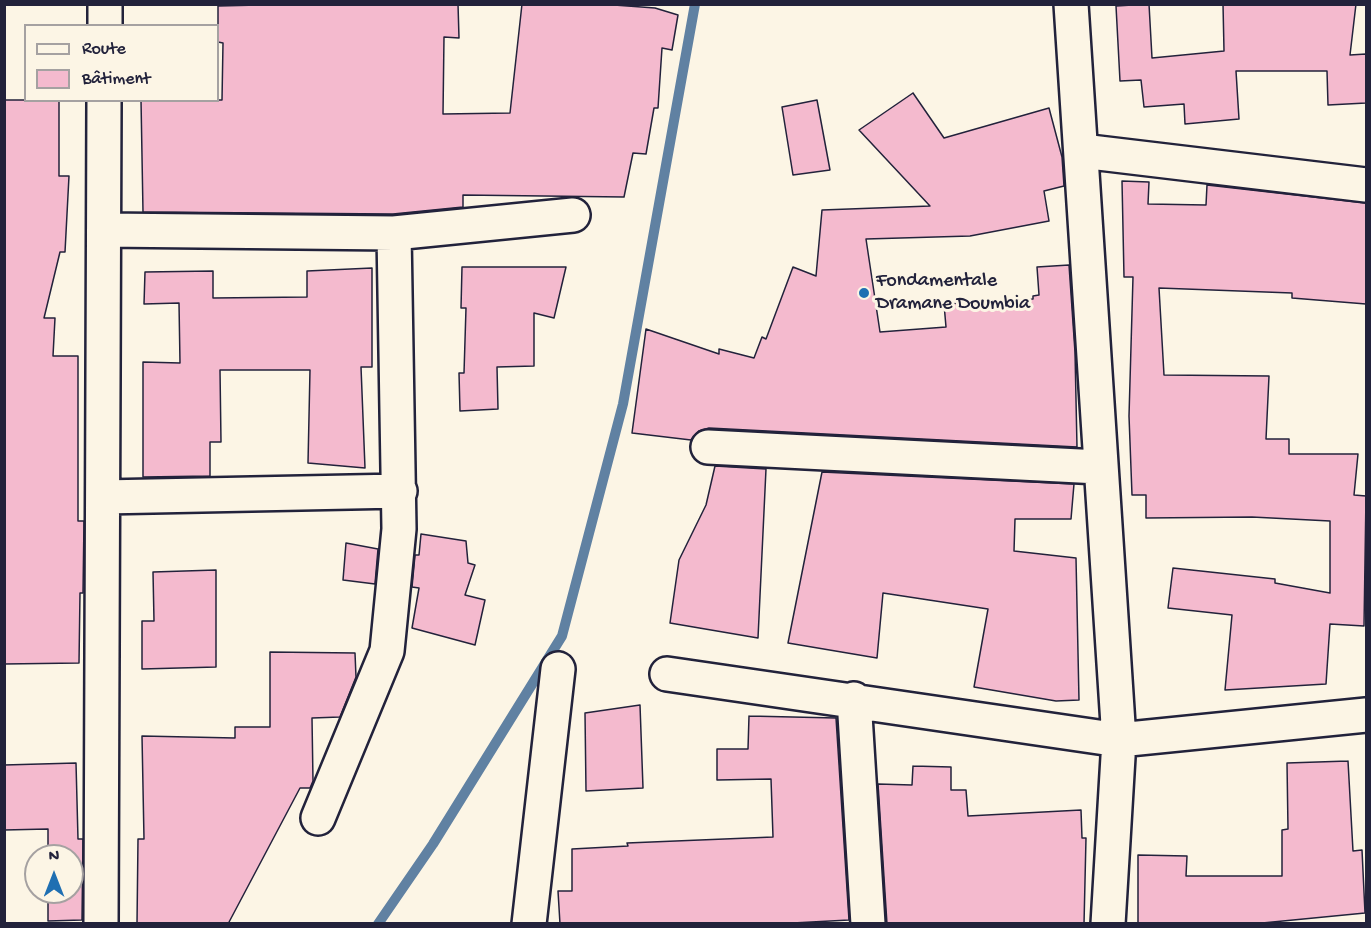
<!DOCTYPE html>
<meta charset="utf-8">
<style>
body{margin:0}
#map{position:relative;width:1371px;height:928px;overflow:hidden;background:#fcf5e5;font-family:"Gochi Hand",sans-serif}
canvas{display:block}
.frame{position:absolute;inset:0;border:6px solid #22223b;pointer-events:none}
.legend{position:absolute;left:24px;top:24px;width:195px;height:78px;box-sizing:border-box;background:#fcf5e5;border:2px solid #a5a1a1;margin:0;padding:8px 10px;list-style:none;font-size:18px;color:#22223b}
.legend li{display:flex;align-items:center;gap:12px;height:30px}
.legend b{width:30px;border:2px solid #a5a1a1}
.north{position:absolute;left:24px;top:844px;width:60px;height:60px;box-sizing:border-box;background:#fcf5e5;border:2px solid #a5a1a1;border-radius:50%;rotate:0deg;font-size:16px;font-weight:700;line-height:24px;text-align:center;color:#22223b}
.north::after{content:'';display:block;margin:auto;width:21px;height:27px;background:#1f6fb2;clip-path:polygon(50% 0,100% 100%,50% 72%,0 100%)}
</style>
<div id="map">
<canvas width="1371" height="928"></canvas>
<div class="frame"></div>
<ul class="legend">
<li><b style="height:8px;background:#fcf5e5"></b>Route</li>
<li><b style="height:16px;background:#f4bace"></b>Bâtiment</li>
</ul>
<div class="north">N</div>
</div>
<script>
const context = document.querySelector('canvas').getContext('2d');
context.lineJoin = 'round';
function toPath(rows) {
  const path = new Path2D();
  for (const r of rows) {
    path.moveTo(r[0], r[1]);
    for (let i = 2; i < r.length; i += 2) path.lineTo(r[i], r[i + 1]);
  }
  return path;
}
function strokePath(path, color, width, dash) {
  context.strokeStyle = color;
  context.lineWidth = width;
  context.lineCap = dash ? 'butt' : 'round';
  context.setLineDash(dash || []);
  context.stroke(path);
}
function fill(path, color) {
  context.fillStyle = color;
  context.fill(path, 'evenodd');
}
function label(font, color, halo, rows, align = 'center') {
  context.font = font + ' "Gochi Hand",sans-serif';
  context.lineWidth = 6;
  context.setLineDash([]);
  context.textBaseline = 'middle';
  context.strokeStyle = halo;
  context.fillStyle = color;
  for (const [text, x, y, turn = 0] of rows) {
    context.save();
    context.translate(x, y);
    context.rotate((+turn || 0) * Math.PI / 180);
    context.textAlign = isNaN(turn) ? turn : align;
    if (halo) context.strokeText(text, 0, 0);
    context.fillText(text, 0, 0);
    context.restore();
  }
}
strokePath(toPath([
 [378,924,433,844,562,636,623,404,695,4]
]), '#6081a2', 10);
const building = toPath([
 [300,4,458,4,459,38,444,37,443,114,510,113,522,4,614,5,655,8,678,15,672,50,662,48,658,108,654,108,646,154,633,153,624,197,463,195,463,207,393,214,143,212,141,100,222,100,223,43,218,42,218,6,300,4],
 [1149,4,1152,58,1224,51,1223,4,1356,4,1350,55,1366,54,1366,103,1328,105,1327,71,1236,71,1239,119,1185,124,1184,104,1144,107,1141,80,1120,81,1116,6,1149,4],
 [913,93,944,138,1049,108,1062,157,1064,186,1044,191,1049,221,970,236,866,239,880,332,946,327,944,304,1033,299,1033,296,1039,295,1037,267,1069,265,1075,352,1077,447,709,428,699,431,691,440,632,433,646,329,719,354,719,349,754,358,762,337,766,339,793,267,816,276,822,210,930,206,859,130,913,93],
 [4,100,59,100,59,176,69,176,65,252,60,252,44,318,55,318,53,356,78,356,78,521,84,521,83,593,80,593,79,663,4,664,4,100],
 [817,100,830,170,793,175,782,107,817,100],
 [1122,181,1149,182,1148,204,1206,205,1207,185,1366,203,1366,304,1292,298,1292,293,1159,288,1164,375,1269,376,1266,439,1289,439,1289,454,1358,454,1354,495,1366,496,1364,626,1330,624,1326,684,1225,690,1232,615,1168,608,1173,568,1275,579,1275,583,1330,593,1330,521,1252,517,1146,518,1146,495,1132,495,1129,416,1133,277,1124,277,1122,181],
 [462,267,566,267,554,318,534,313,534,366,497,367,498,409,460,411,459,373,464,373,466,308,461,308,462,267],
 [372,268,372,367,361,367,365,468,308,463,310,370,220,370,221,442,210,442,210,476,143,477,143,362,180,363,179,303,144,304,145,272,213,271,213,298,307,297,307,271,372,268],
 [715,466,766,469,758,638,670,623,679,560,706,505,715,466],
 [822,472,1074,484,1071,519,1015,519,1014,551,1076,558,1079,700,1056,701,974,687,988,609,883,593,877,658,788,643,822,472],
 [421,534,466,541,468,563,475,565,465,595,485,600,475,645,412,628,419,588,412,587,415,555,419,555,421,534],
 [346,543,378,549,375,584,343,580,346,543],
 [216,570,216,667,142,669,142,621,154,621,153,572,216,570],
 [270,652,355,653,356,677,340,717,312,718,313,781,310,788,300,788,228,924,137,924,138,839,144,839,142,736,235,738,235,727,270,727,270,652],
 [640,705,643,788,586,791,585,713,640,705],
 [749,716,836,718,849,920,774,924,560,924,558,891,572,891,572,849,628,846,627,843,773,837,771,779,717,780,717,749,748,749,749,716],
 [1348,761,1353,851,1362,850,1365,913,1252,924,1138,923,1138,855,1187,856,1186,876,1282,876,1282,830,1288,829,1287,763,1348,761],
 [76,763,78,839,83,839,82,920,48,921,48,892,72,892,72,856,48,856,48,829,4,830,4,765,76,763],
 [913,766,951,767,951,790,966,790,968,816,1081,810,1082,838,1086,838,1084,924,887,924,878,784,912,785,913,766]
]);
fill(building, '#f4bace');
strokePath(building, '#22223b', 1.5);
const minor = toPath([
 [1071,4,1119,740,1108,924],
 [105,26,105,4],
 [1082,151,1366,185],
 [104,230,394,233,573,215],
 [708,447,1099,467],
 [103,497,400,491],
 [667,674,1119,740,1366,715],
 [854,699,868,924],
 [318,818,387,651,399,529,394,233],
 [101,924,104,100],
 [529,924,558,669]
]);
strokePath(minor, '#22223b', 38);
strokePath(minor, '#fcf5e5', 33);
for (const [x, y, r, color] of [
 [864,293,6,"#1f6fb2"]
]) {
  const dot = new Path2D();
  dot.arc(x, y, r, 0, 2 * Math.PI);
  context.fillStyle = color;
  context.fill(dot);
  strokePath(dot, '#fcf5e5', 2);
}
label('20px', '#22223b', '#fcf5e5', [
 ["Fondamentale",876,282],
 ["Dramane Doumbia",876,305]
], 'left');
</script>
